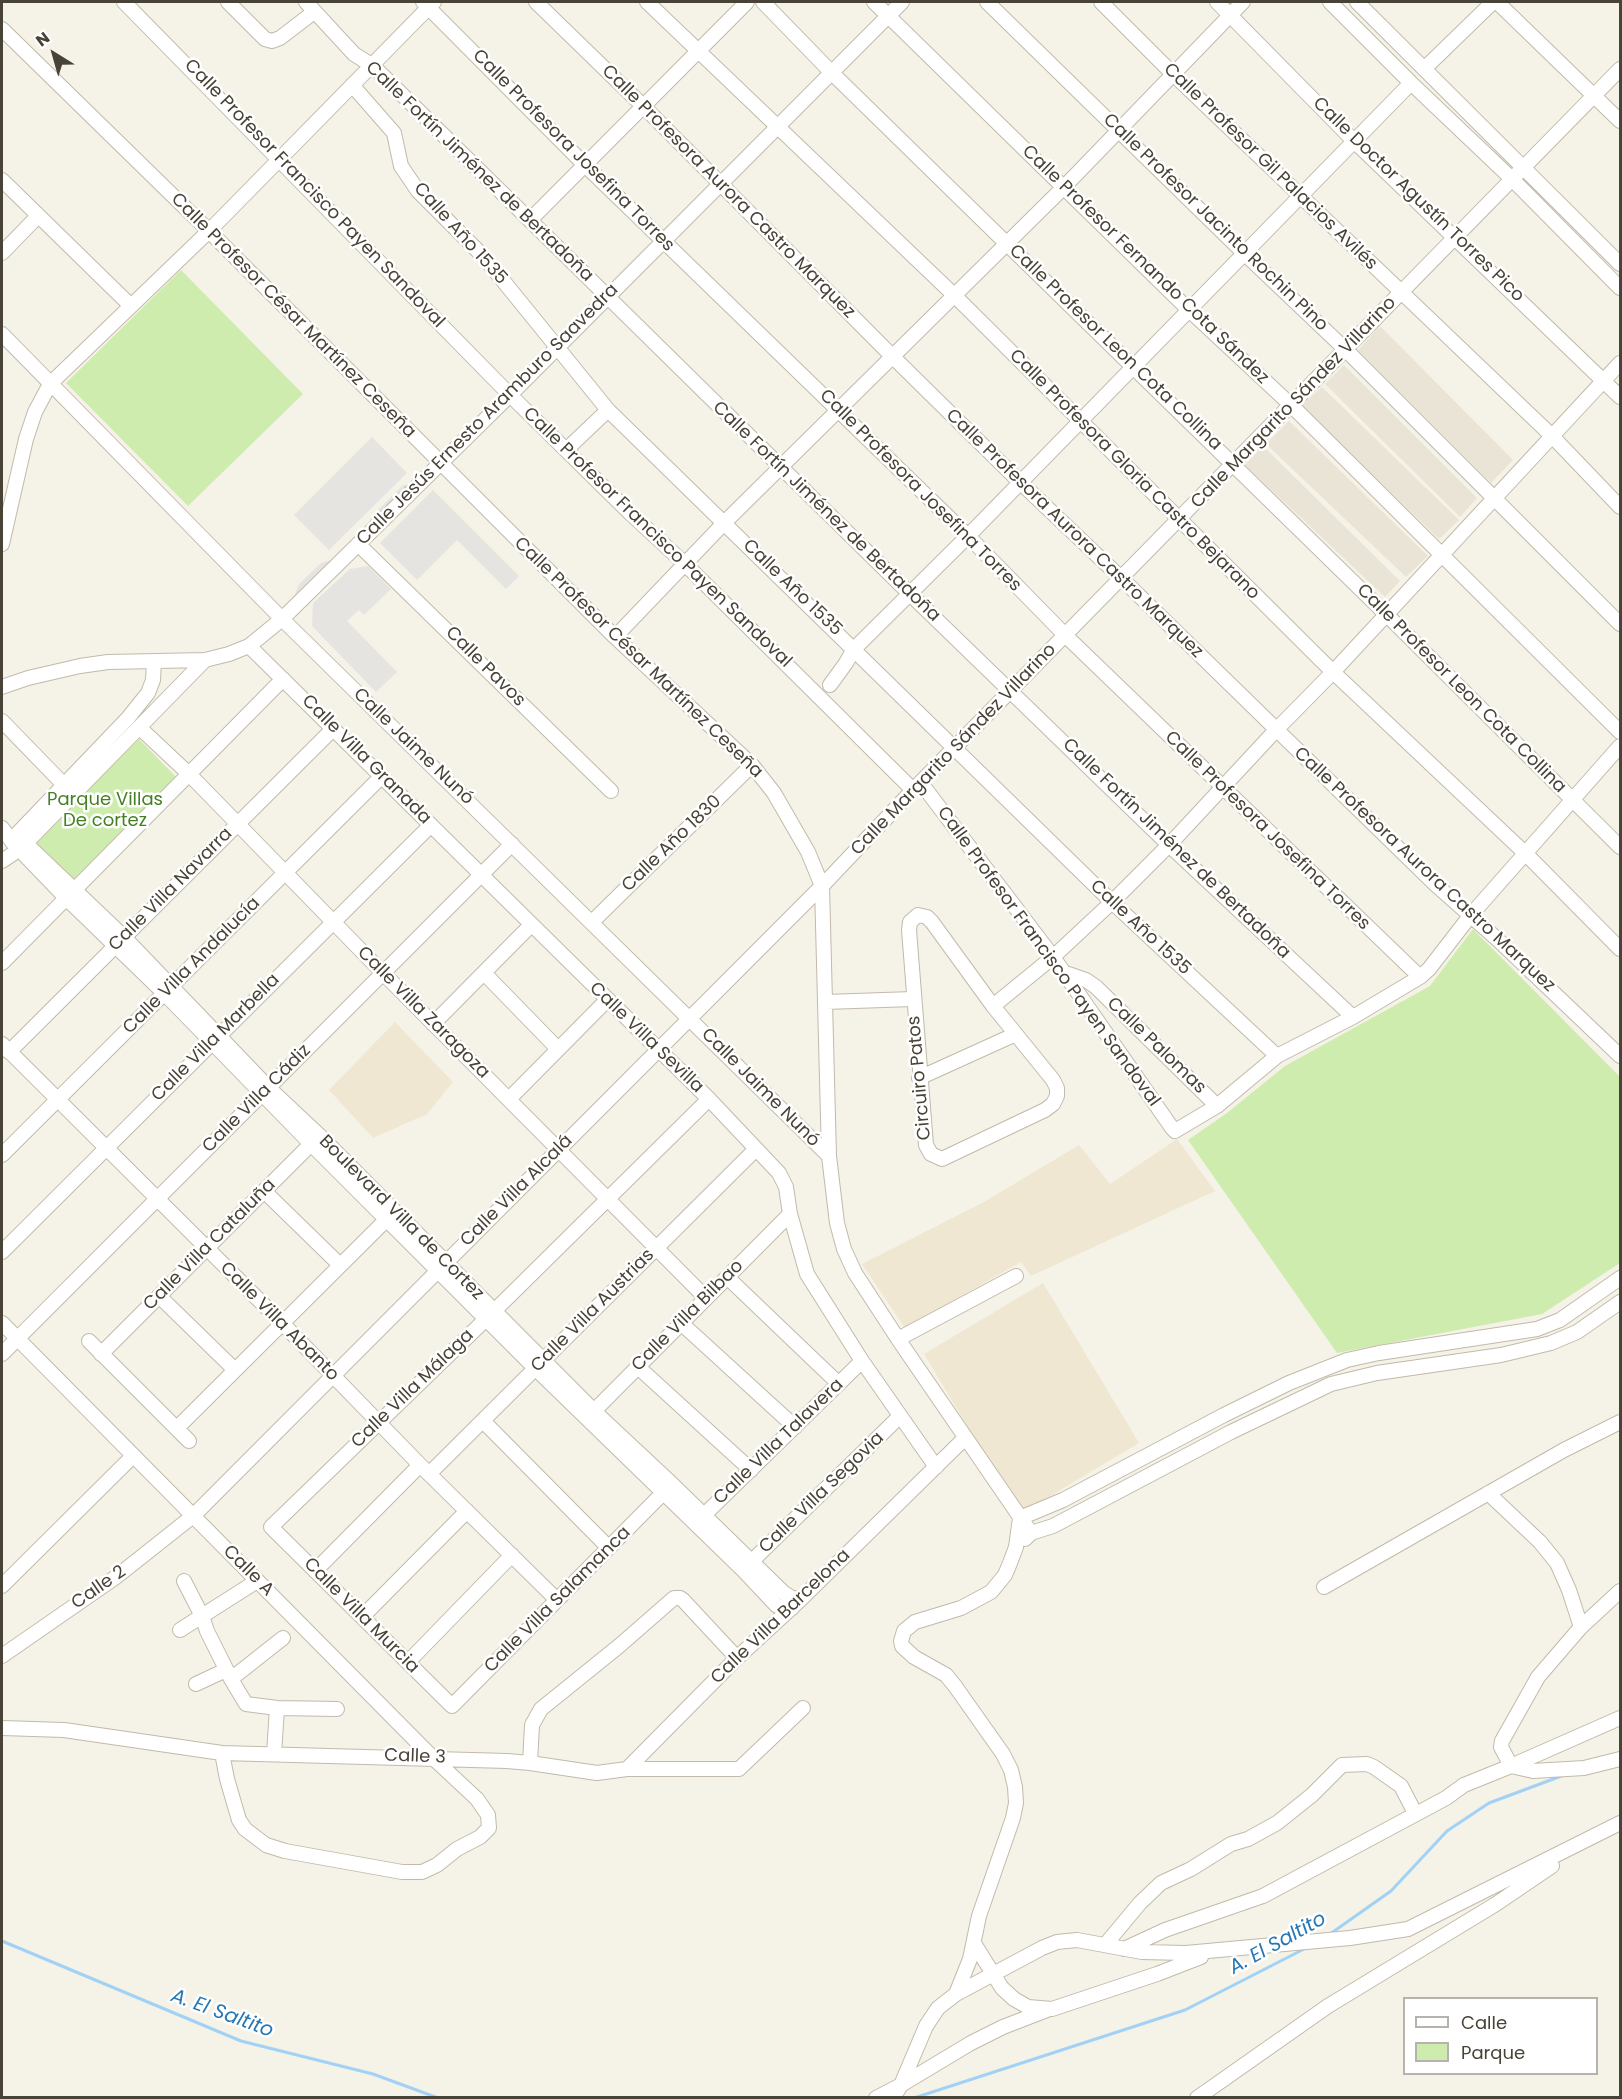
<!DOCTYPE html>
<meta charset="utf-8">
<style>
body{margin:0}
#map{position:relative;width:1622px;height:2099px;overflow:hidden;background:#f5f2e8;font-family:Poppins,sans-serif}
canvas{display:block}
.frame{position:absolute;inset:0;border:3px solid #494236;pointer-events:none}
.legend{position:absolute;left:1403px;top:1997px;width:195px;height:78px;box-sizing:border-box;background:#fff;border:2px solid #b6b3af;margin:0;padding:8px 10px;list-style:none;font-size:18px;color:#494236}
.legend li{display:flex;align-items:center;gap:12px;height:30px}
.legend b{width:30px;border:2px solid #b6b3af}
.north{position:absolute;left:24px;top:24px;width:60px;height:60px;-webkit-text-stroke:4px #fff;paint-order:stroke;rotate:323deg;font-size:16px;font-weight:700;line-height:24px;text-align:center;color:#494236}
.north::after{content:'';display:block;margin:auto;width:21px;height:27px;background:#494236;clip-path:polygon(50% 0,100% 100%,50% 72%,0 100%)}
</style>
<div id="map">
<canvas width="1622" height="2099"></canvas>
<div class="frame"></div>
<ul class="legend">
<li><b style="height:8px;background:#fff"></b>Calle</li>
<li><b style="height:16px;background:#cfecaf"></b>Parque</li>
</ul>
<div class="north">N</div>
</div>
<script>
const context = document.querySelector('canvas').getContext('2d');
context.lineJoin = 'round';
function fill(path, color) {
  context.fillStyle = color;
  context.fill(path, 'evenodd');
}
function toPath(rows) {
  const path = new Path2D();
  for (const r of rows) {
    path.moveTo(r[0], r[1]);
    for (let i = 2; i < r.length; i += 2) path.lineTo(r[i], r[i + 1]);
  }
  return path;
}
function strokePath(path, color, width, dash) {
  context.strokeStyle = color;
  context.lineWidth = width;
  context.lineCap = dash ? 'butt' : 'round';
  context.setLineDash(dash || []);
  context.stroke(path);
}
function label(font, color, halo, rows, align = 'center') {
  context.font = font + ' Poppins,sans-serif';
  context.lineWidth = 5;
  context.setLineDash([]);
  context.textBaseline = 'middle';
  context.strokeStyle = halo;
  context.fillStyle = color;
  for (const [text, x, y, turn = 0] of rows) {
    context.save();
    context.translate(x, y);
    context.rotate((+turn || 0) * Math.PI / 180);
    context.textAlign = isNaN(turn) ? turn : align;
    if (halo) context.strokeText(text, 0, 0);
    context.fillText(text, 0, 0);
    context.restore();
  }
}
fill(toPath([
 [1380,326,1513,460,1491,483,1358,350],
 [1344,365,1477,498,1460,517,1325,384],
 [1322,387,1459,520,1439,539,1301,406],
 [1289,421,1428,556,1406,577,1266,444],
 [1263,446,1400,581,1385,597,1245,465]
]), '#eae4d6');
fill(toPath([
 [395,1022,453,1082,427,1114,373,1138,329,1090],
 [1177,1139,1215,1191,1031,1276,1019,1259,1021,1262,905,1328,862,1264,984,1202,1079,1145,1110,1184],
 [1043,1283,1139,1443,1020,1514,924,1354]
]), '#efe7d1');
fill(toPath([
 [181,270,303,394,188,506,66,383],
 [139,739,178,779,72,883,32,843],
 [1473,929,1620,1077,1620,1263,1542,1314,1337,1353,1188,1140,1227,1113,1285,1066,1430,986]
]), '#cfecaf');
fill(toPath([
 [372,437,407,473,329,550,294,515],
 [403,485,411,486,368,529,371,517],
 [433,490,519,576,506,589,457,540,417,580,380,543],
 [335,559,294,597,299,584,321,563],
 [368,566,391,589,364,615,359,610,347,621,397,672,376,692,312,626,313,603,350,569]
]), '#e6e4e0');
strokePath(toPath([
 [1330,1934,1391,1891,1447,1831,1489,1803,1564,1775],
 [2,1941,241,2041,373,2074,438,2098],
 [914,2098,1185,2010,1306,1948]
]), '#a1d2f5', 3);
const minor = toPath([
 [124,2,510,395,631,514,684,563,913,790],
 [228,2,265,39,272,41,280,38,314,12],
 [306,2,354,54,373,66,909,593,1169,845,1353,1017],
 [423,2,585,165,968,536,1066,636,1420,977],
 [536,2,643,106,892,356,1020,482,1121,578,1436,885,1496,938,1620,1056],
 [647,2,954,295,1333,672,1526,854,1620,949],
 [763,2,832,73,1387,615,1620,847],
 [874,2,1188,309,1292,406,1620,732],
 [987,2,1244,253,1346,350,1620,624],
 [1101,2,1173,74,1551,435,1620,507],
 [1217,2,1354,141,1620,397],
 [1330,2,1411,83,1512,179,1620,288],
 [1357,2,1620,264],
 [1497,2,1620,121],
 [2,29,209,231,615,637,752,765,774,793,808,852,822,886,829,1156,837,1223,844,1249,855,1273,898,1339,1031,1533],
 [1424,69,1493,2],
 [352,85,394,133,401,166,418,191,483,256,608,410,1112,902,1277,1056],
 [2,180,131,306],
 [530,220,747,2],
 [2,253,38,216],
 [2,334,282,619,829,1156],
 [566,450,608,410],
 [2,544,26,439,35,412,50,384,209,231,434,2],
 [358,544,611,791],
 [615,637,725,522,1064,187,1243,2],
 [249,646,709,1099,779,1173,786,1187,790,1214,807,1274,862,1361,936,1467],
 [830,685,846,663,854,649,968,536,1411,83],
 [2,687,28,678,80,666,108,662,205,660,229,654,249,646,282,619,510,395,902,2],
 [2,721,69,790],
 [140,728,189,774,383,973,706,1298],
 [921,783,1053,957,1172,1128,1175,1131,1217,1106,1277,1056,1353,1017,1420,977,1429,969,1470,916,1620,746],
 [2,828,13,843,66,898,164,993,311,1144,535,1368,743,1570,776,1605,782,1608,792,1608],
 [18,836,124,937,269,1088,319,1135,594,1411,670,1482,784,1593,792,1598,801,1599],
 [13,842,17,834,128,718,148,693,153,680,154,662],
 [2,861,20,849,205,660],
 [918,915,927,917,932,922,993,1006,1053,1080,1057,1088,1057,1096,1053,1104,1045,1110,942,1159,931,1154,926,1145,909,930,910,922,918,915],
 [592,922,752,765],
 [2,963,283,679],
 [1063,972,1086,980,1096,987,1217,1106],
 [484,973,558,1049],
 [825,1002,913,999],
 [993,1006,1053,957,1112,902,1169,845,1276,730,1333,672,1620,363],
 [433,1024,531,925],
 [2,1044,282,1323,420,1465,557,1600],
 [9,1052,333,729],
 [919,1078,1016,1034],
 [509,1099,607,1000],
 [2,1155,382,776],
 [264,1191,340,1265],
 [2,1252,431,825],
 [727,1277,839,1384],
 [159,1296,235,1370],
 [2,1323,433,1758,477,1799,488,1815,489,1828,480,1837,457,1849,437,1865,422,1872,402,1872,285,1851,266,1845,245,1829,239,1820,227,1779,222,1753],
 [681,1323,795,1427],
 [898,1339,1016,1276],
 [89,1341,189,1441],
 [2,1354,512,844],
 [101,1354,316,1139],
 [638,1367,751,1470],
 [588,1417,790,1214],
 [483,1421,609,1548],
 [177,1428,393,1213],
 [429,1474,756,1149],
 [663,1493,452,1706,271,1527,486,1319,709,1099],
 [1488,1493,1540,1542,1557,1563,1569,1590,1581,1627],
 [698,1521,862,1361],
 [1025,1539,1031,1533,1053,1526,1231,1432,1331,1384,1377,1373,1501,1355,1551,1343,1577,1332,1620,1302],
 [747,1566,900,1416],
 [315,1571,420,1465],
 [257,1581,202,1616,207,1631,231,1679,246,1704,277,1708,337,1709],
 [2,1586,133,1456],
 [1324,1587,1564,1450,1620,1422],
 [1620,1591,1581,1627,1538,1677,1502,1741,1501,1747,1511,1766,1533,1771,1584,1768,1620,1759],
 [362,1617,467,1511],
 [180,1630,202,1616,184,1581],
 [2,1656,116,1577,193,1516,822,886,913,790,1620,69],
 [408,1662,512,1555],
 [231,1679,283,1638],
 [196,1684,226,1670],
 [2,1728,64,1730,222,1753,507,1761,530,1763,597,1773,627,1769,739,1769,803,1708],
 [274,1754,277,1708],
 [530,1763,532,1725,541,1709,619,1646,674,1598,680,1598,683,1600,737,1658],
 [627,1769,737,1658,801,1599,965,1438],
 [975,1945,1002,1988,1014,1999,1028,2007,1052,2009,1157,1974,1201,1957],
 [1105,1945,1140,1903,1161,1883,1191,1869,1231,1844,1248,1839,1277,1823,1312,1795,1342,1765,1367,1764,1374,1767,1401,1786,1415,1813],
 [1124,1949,1165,1930,1263,1896,1446,1798,1464,1785,1511,1766,1620,1718],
 [956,1994,970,1959,979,1916,1013,1818,1016,1803,1015,1787,1011,1770,1003,1754,955,1686,946,1675,914,1657,902,1646,901,1641,904,1631,915,1622,961,1608,991,1592,1005,1575,1010,1563,1016,1547,1020,1518,1063,1500,1224,1415,1289,1383,1347,1360,1379,1353,1537,1329,1560,1320,1620,1278],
 [876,2098,901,2085,971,2043,1003,2027,1047,2010],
 [893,2098,901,2085,926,2026,938,2008,956,1994,1042,1948,1057,1942,1077,1940,1142,1952,1186,1953,1350,1938,1408,1929,1620,1823],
 [1197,2098,1328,2006,1496,1904,1552,1866]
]);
strokePath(minor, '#c2baaa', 16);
strokePath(minor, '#fff', 14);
label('18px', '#494236', '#fff', [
 ["Calle Profesora Josefina Torres",573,151,45],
 ["Calle Profesor Gil Palacios Avilés",1270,167,44],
 ["Calle Fortín Jiménez de Bertadoña",479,172,44],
 ["Calle Profesora Aurora Castro Marquez",728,192,45],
 ["Calle Profesor Francisco Payen Sandoval",314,194,46],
 ["Calle Doctor Agustín Torres Pico",1418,200,44],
 ["Calle Profesor Jacinto Rochin Pino",1215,223,44],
 ["Calle Año 1535",460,234,48],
 ["Calle Profesor Fernando Cota Sández",1145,265,44],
 ["Calle Profesor César Martínez Ceseña",293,316,45],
 ["Calle Profesor Leon Cota Collina",1115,348,44],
 ["Calle Margarito Sández Villarino",1294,403,-46],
 ["Calle Jesús Ernesto Aramburo Saavedra",488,415,-45],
 ["Calle Profesora Gloria Castro Bejarano",1134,475,45],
 ["Calle Profesora Josefina Torres",920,491,45],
 ["Calle Fortín Jiménez de Bertadoña",826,512,44],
 ["Calle Profesora Aurora Castro Marquez",1074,534,44],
 ["Calle Profesor Francisco Payen Sandoval",657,538,44],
 ["Calle Año 1535",792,588,44],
 ["Calle Profesor César Martínez Ceseña",638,658,44],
 ["Calle Pavos",485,667,45],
 ["Calle Profesor Leon Cota Collina",1461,689,45],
 ["Calle Jaime Nunó",413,747,44],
 ["Calle Margarito Sández Villarino",954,750,-46],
 ["Calle Villa Granada",366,760,45],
 ["Calle Profesora Josefina Torres",1267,831,44],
 ["Calle Año 1830",672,844,-44],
 ["Calle Fortín Jiménez de Bertadoña",1176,849,44],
 ["Calle Profesora Aurora Castro Marquez",1424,870,43],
 ["Calle Villa Navarra",171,890,-45],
 ["Calle Año 1535",1140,928,43],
 ["Calle Profesor Francisco Payen Sandoval",1048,957,54],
 ["Calle Villa Andalucía",192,966,-45],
 ["Calle Villa Zaragoza",423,1013,45],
 ["Calle Villa Marbella",216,1038,-45],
 ["Calle Villa Sevilla",646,1038,44],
 ["Calle Palomas",1156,1046,44],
 ["Circuiro Patos",920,1078,-95],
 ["Calle Jaime Nunó",760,1088,45],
 ["Calle Villa Cádiz",257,1099,-45],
 ["Calle Villa Alcalá",517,1191,-45],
 ["Boulevard Villa de Cortez",401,1218,45],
 ["Calle Villa Cataluña",210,1245,-45],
 ["Calle Villa Austrias",593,1311,-45],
 ["Calle Villa Bilbao",688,1316,-45],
 ["Calle Villa Abanto",279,1322,45],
 ["Calle Villa Málaga",413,1389,-44],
 ["Calle Villa Talavera",779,1442,-44],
 ["Calle Villa Segovia",822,1493,-44],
 ["Calle A",248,1571,45],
 ["Calle 2",99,1588,-35],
 ["Calle Villa Salamanca",558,1600,-45],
 ["Calle Villa Murcia",361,1616,45],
 ["Calle Villa Barcelona",781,1617,-44],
 ["Calle 3",415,1757,2]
]);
label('18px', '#468024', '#fff', [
 ["Parque Villas",105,800],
 ["De cortez",105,821]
]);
label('italic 20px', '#2677b5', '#fff', [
 ["A. El Saltito",1278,1944,-29],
 ["A. El Saltito",222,2014,20]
]);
</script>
